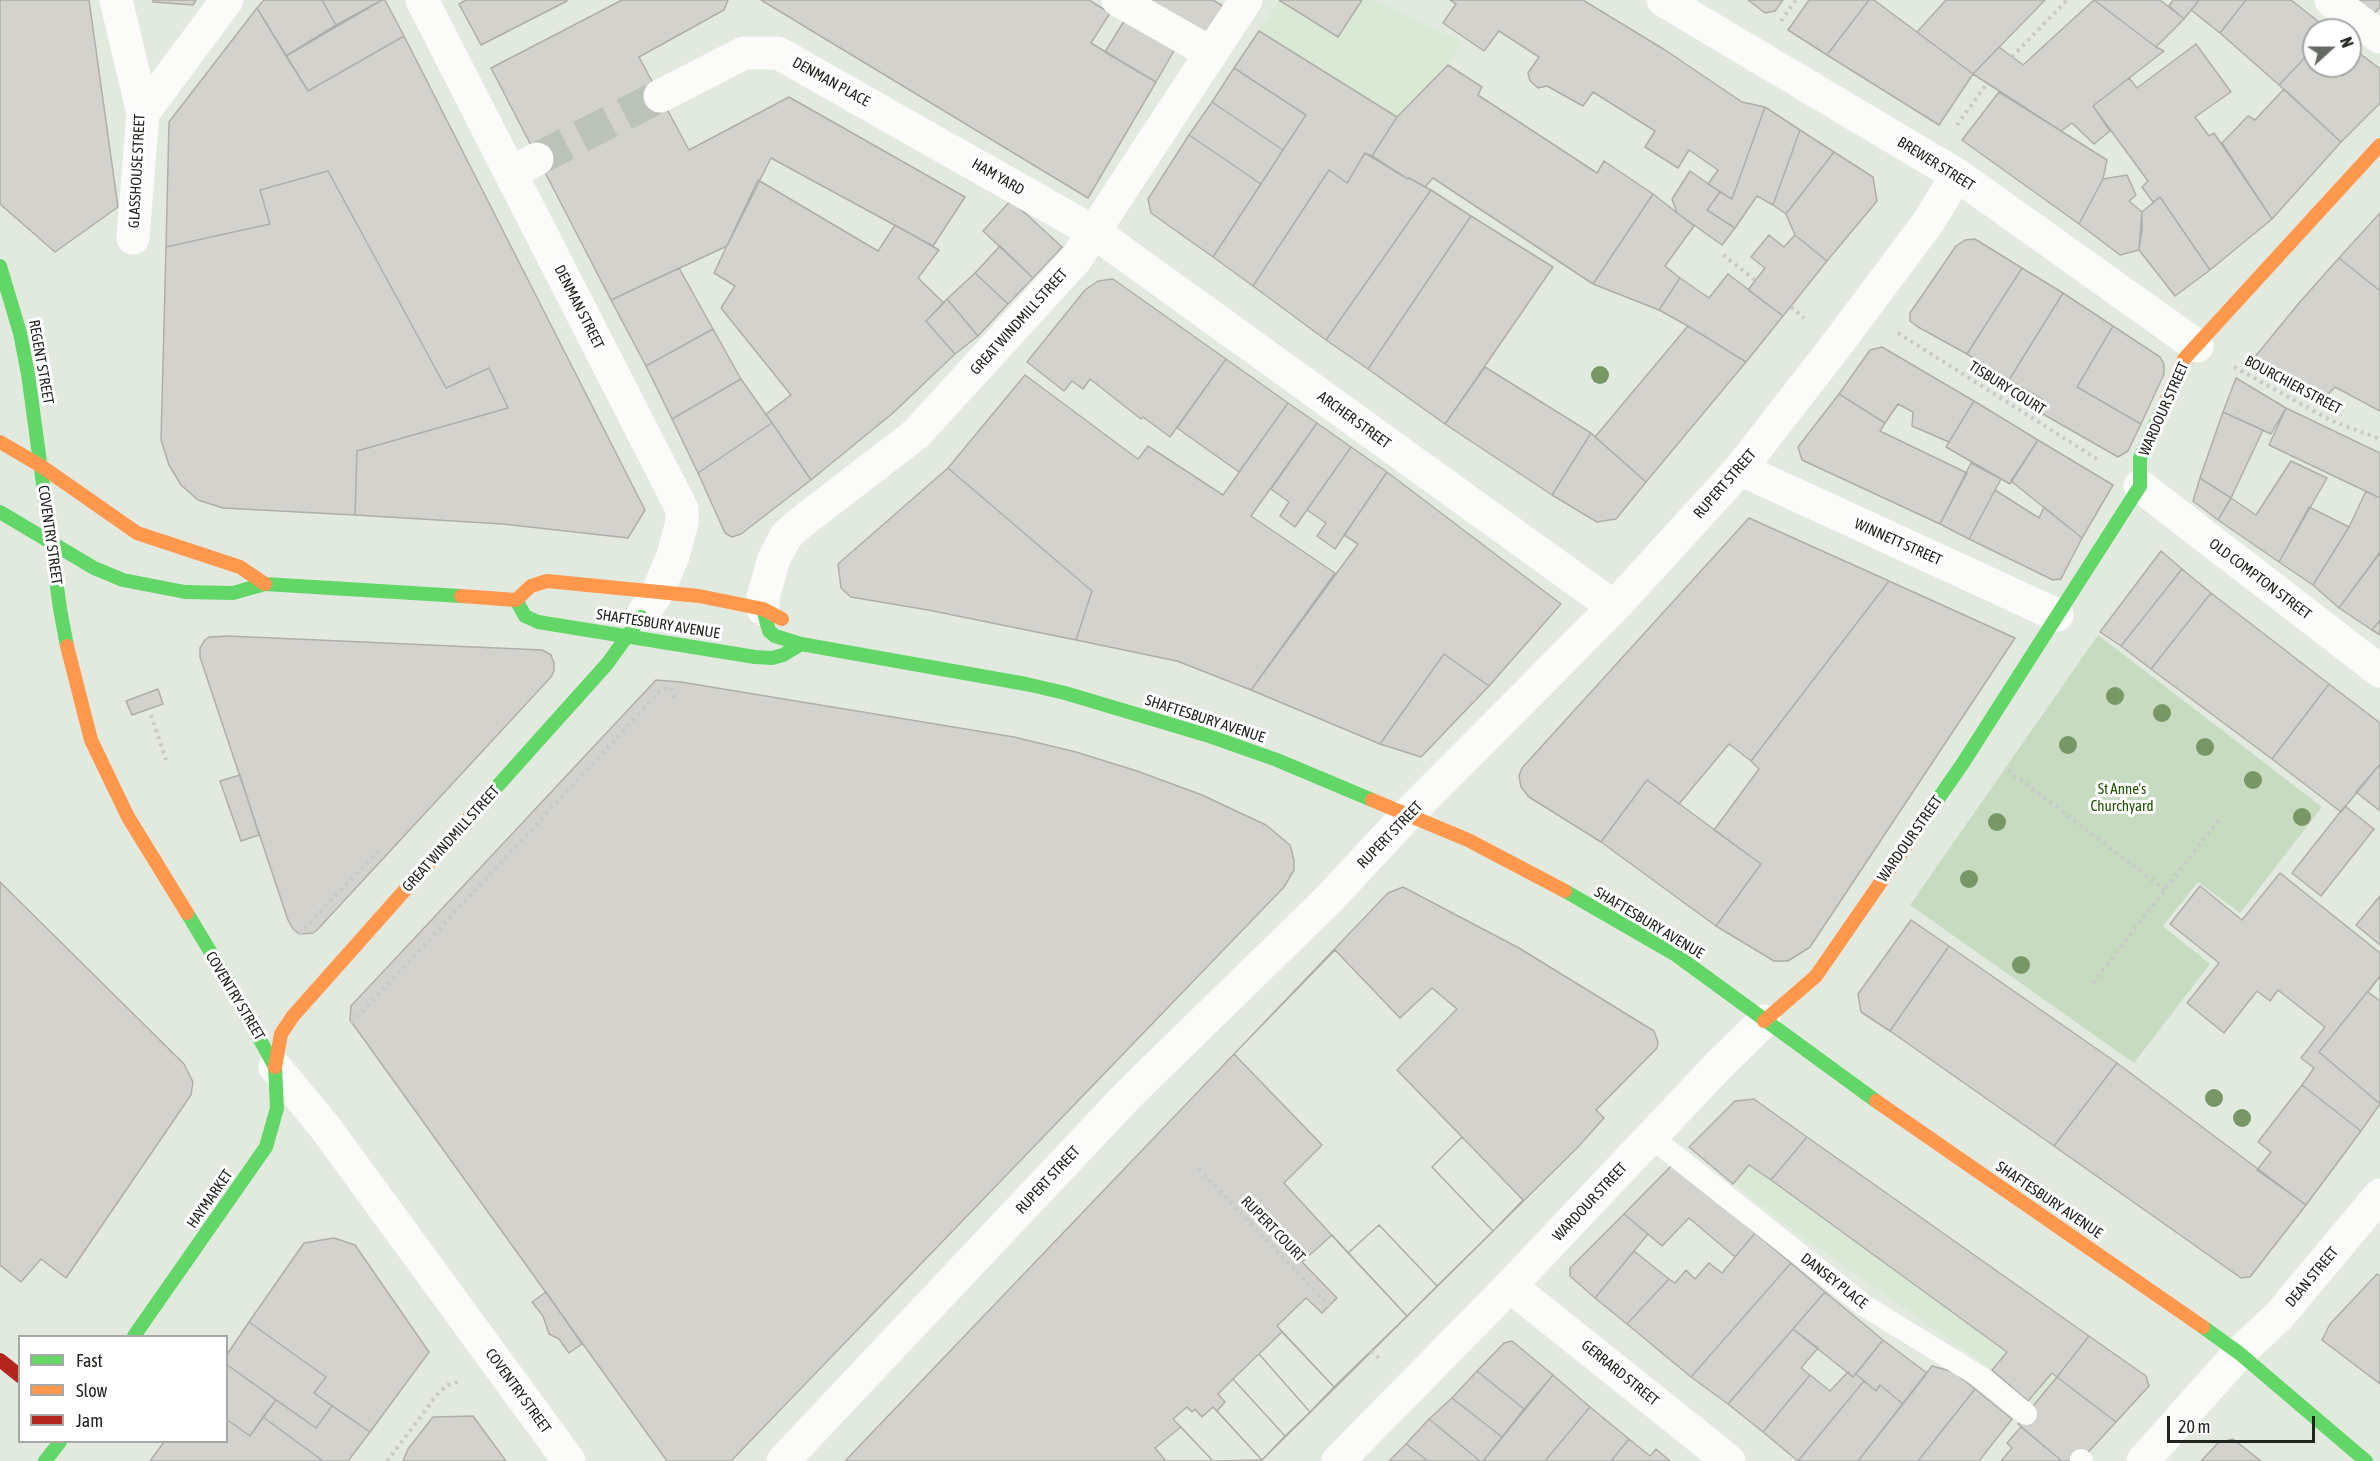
<!DOCTYPE html>
<style>
body{margin:0}
#map{position:relative;width:2380px;height:1461px;overflow:hidden;background:#e2eae0;font-family:"Asap Condensed",sans-serif}
canvas{display:block}
.legend{position:absolute;left:18px;top:1335px;width:210px;height:108px;box-sizing:border-box;background:#fff;border:2px solid #a6a8a5;margin:0;padding:8px 10px;list-style:none;font-size:18px;color:#20251e}
.legend li{display:flex;align-items:center;gap:12px;height:30px}
.legend b{width:30px;border:2px solid #a6a8a5}
.north{position:absolute;left:2302px;top:18px;width:60px;height:60px;box-sizing:border-box;background:#fff;border:2px solid #a6a8a5;border-radius:50%;rotate:69deg;font-size:16px;font-weight:700;line-height:24px;text-align:center;color:#20251e}
.north::after{content:'';display:block;margin:auto;width:21px;height:27px;background:#646a62;clip-path:polygon(50% 0,100% 100%,50% 72%,0 100%)}
.scale{position:absolute;left:2167px;top:1416px;width:148px;height:27px;box-sizing:border-box;border:3px solid #20251e;border-top:0;padding-left:8px;font-size:18px;line-height:21px;white-space:nowrap;color:#20251e;-webkit-text-stroke:4px #fff;paint-order:stroke}
</style>
<div id="map">
<canvas width="2380" height="1461"></canvas>
<ul class="legend">
<li><b style="height:8px;background:#63d668"></b>Fast</li>
<li><b style="height:8px;background:#ff974d"></b>Slow</li>
<li><b style="height:8px;background:#b3261e"></b>Jam</li>
</ul>
<div class="north">N</div>
<div class="scale">20 m</div>
</div>
<script>
const context = document.querySelector('canvas').getContext('2d');
context.lineJoin = 'round';
function fill(path, color) {
  context.fillStyle = color;
  context.fill(path, 'evenodd');
}
function toPath(rows) {
  const path = new Path2D();
  for (const r of rows) {
    path.moveTo(r[0], r[1]);
    for (let i = 2; i < r.length; i += 2) path.lineTo(r[i], r[i + 1]);
  }
  return path;
}
function strokePath(path, color, width, dash) {
  context.strokeStyle = color;
  context.lineWidth = width;
  context.lineCap = dash ? 'butt' : 'round';
  context.setLineDash(dash || []);
  context.stroke(path);
}
function label(font, color, halo, rows, align = 'center') {
  context.font = font + ' "Asap Condensed",sans-serif';
  context.lineWidth = 6;
  context.setLineDash([]);
  context.textBaseline = 'middle';
  context.strokeStyle = halo;
  context.fillStyle = color;
  for (const [text, x, y, turn = 0] of rows) {
    context.save();
    context.translate(x, y);
    context.rotate((+turn || 0) * Math.PI / 180);
    context.textAlign = isNaN(turn) ? turn : align;
    if (halo) context.strokeText(text, 0, 0);
    context.fillText(text, 0, 0);
    context.restore();
  }
}
fill(toPath([
 [1279,0,1338,37,1362,0,1374,0,1463,42,1448,65,1397,117,1372,156,1365,153,1261,184,1234,68],
 [1754,1099,2146,1376,2149,1386,2089,1452,1992,1370,1787,1226,1689,1147]
]), '#dae9d6');
fill(toPath([
 [2098,635,2322,807,2240,913,2198,882,2163,926,2210,964,2134,1063,1910,905]
]), '#c7dbc1');
const building = toPath([
 [0,0,89,0,118,207,55,252,0,204,0,0],
 [153,0,196,0,193,5,153,2,153,0],
 [264,0,322,0,336,25,286,56,257,8,264,0],
 [322,0,382,0,336,25,322,0],
 [382,0,385,0,404,36,308,91,286,56,382,0],
 [466,0,567,0,567,1,481,45,459,4,466,0],
 [622,0,728,0,724,10,639,57,689,150,789,97,965,197,933,246,771,158,727,246,611,300,491,68,622,0],
 [761,0,1089,0,1110,13,1091,43,1156,82,1088,198,761,0],
 [1138,0,1213,0,1223,6,1203,39,1138,0],
 [1279,0,1362,0,1338,37,1279,0],
 [1450,0,1583,0,1665,50,1742,102,1765,107,1732,199,1708,184,1718,170,1689,150,1678,168,1645,147,1655,131,1593,92,1583,106,1547,86,1538,88,1530,81,1528,73,1539,57,1499,31,1484,51,1443,23,1456,4,1450,0],
 [1748,0,1783,0,1775,11,1765,13,1748,0],
 [1809,0,1869,0,1827,55,1788,30,1809,0],
 [1869,0,1874,0,1973,74,1939,125,1827,55,1869,0],
 [1946,0,2045,0,1973,74,1917,32,1946,0],
 [2094,0,2156,47,2164,51,2093,106,2110,131,2094,144,2072,123,2061,131,1973,74,1999,47,2023,65,2094,0],
 [2094,0,2160,0,2184,19,2156,47,2094,0],
 [2173,0,2199,0,2184,19,2169,6,2173,0],
 [2199,0,2246,0,2220,33,2191,10,2199,0],
 [2246,0,2291,0,2329,30,2314,30,2314,48,2279,85,2220,33,2246,0],
 [2353,0,2380,0,2380,7,2372,16,2353,0],
 [257,8,308,91,404,36,645,510,628,538,503,524,355,515,357,451,508,408,489,368,446,388,328,171,260,190,270,224,166,247,169,122,257,8],
 [1126,18,1175,49,1156,82,1105,52,1126,18],
 [1259,31,1397,117,1372,156,1365,153,1347,183,1329,170,1253,286,1213,257,1306,115,1234,68,1259,31],
 [2196,44,2231,92,2195,117,2209,136,2214,133,2272,219,2210,270,2160,197,2153,202,2142,187,2148,181,2093,106,2129,78,2137,88,2196,44],
 [2350,46,2380,69,2380,103,2341,142,2279,85,2314,48,2314,66,2350,66,2350,46],
 [1448,65,1482,87,1478,95,1597,173,1604,161,1653,194,1593,284,1433,178,1425,187,1409,178,1408,179,1372,156,1397,117,1448,65],
 [1234,68,1306,115,1283,150,1212,102,1234,68],
 [2284,89,2341,142,2272,219,2222,143,2248,116,2255,120,2284,89],
 [1999,92,2107,160,2103,179,2079,224,1962,140,1999,92],
 [1212,102,1283,150,1261,184,1189,135,1212,102],
 [1765,107,1800,130,1773,205,1757,196,1735,228,1707,210,1720,192,1732,199,1765,107],
 [1800,130,1834,152,1786,214,1773,205,1800,130],
 [1189,135,1261,184,1213,257,1151,213,1148,199,1189,135],
 [1834,152,1873,177,1877,201,1827,261,1795,235,1786,214,1834,152],
 [1365,153,1408,179,1409,178,1431,190,1326,340,1253,286,1329,170,1347,183,1365,153],
 [328,171,446,388,489,368,508,408,357,451,355,515,223,508,198,500,181,485,169,465,161,440,166,247,270,224,260,190,328,171],
 [1690,171,1720,192,1707,210,1735,228,1722,245,1677,213,1672,199,1690,171],
 [2127,175,2136,195,2129,201,2142,212,2142,230,2139,250,2120,255,2079,224,2103,179,2127,175],
 [758,180,878,251,895,225,939,250,918,278,944,303,926,321,955,354,893,413,811,480,766,414,791,395,721,308,735,286,714,273,758,180],
 [1431,190,1471,216,1368,369,1326,340,1431,190],
 [1653,194,1694,226,1665,266,1680,278,1659,310,1593,284,1653,194],
 [2160,197,2210,270,2175,296,2139,250,2142,212,2160,197],
 [1011,200,1062,247,1033,278,983,231,1011,200],
 [2380,213,2380,291,2339,258,2380,213],
 [1471,216,1553,267,1445,424,1368,369,1471,216],
 [1769,235,1784,247,1795,235,1827,261,1783,316,1748,290,1765,268,1751,257,1769,235],
 [1975,239,2022,268,1967,354,1918,327,1910,321,1910,313,1956,246,1965,240,1975,239],
 [1000,246,1033,278,1008,304,975,273,1000,246],
 [2339,258,2380,291,2380,411,2335,387,2321,402,2250,363,2299,303,2339,258],
 [679,268,713,329,646,366,611,300,679,268],
 [2022,268,2063,293,2009,380,1967,354,2022,268],
 [975,273,1008,304,978,336,947,299,975,273],
 [1728,274,1783,316,1746,362,1688,326,1659,310,1680,278,1709,298,1728,274],
 [1113,279,1226,359,1170,437,1143,417,1141,419,1090,379,1083,389,1072,381,1064,391,1027,362,1085,290,1098,281,1113,279],
 [2063,293,2113,326,2077,387,2141,424,2128,451,2118,457,2036,410,2042,399,2009,380,2063,293],
 [947,299,978,336,955,354,926,321,947,299],
 [1688,326,1746,362,1646,482,1595,437,1688,326],
 [2113,326,2160,357,2164,364,2164,374,2141,424,2077,387,2113,326],
 [713,329,741,379,672,419,646,366,713,329],
 [1882,347,1974,401,1949,442,1912,426,1913,412,1898,404,1885,423,1839,394,1870,350,1882,347],
 [1226,359,1288,403,1239,472,1177,428,1226,359],
 [1485,367,1591,433,1552,495,1445,424,1485,367],
 [1025,375,1138,459,1148,446,1223,495,1288,403,1317,423,1251,516,1335,573,1251,690,1177,661,1076,640,1092,591,948,468,1025,375],
 [2236,378,2286,408,2271,434,2223,412,2236,378],
 [741,379,772,423,698,473,672,419,741,379],
 [1839,394,1885,423,1880,431,1967,473,1940,524,1802,460,1798,447,1839,394],
 [1974,401,2038,440,2010,484,1946,447,1974,401],
 [2286,408,2380,453,2380,498,2269,445,2286,408],
 [2223,412,2263,430,2231,498,2200,478,2223,412],
 [772,423,811,480,741,534,732,537,725,533,698,473,772,423],
 [1317,423,1351,447,1295,527,1280,516,1289,502,1271,489,1317,423],
 [1591,433,1646,482,1616,519,1597,522,1552,495,1591,433],
 [2038,440,2113,485,2082,538,2011,481,2038,440],
 [1351,447,1387,472,1335,549,1317,536,1326,523,1307,510,1351,447],
 [2291,461,2327,478,2279,562,2218,520,2231,498,2256,515,2291,461],
 [1971,463,2001,479,1969,539,1940,524,1971,463],
 [948,468,1092,591,1076,640,928,610,851,597,841,588,838,564,948,468],
 [1387,472,1561,604,1489,686,1444,654,1380,744,1251,690,1358,544,1344,535,1387,472],
 [2200,478,2231,498,2218,520,2193,501,2200,478],
 [1995,490,2039,518,2044,507,2082,538,2061,579,2053,580,1969,539,1995,490],
 [2366,491,2380,498,2380,552,2339,608,2313,585,2349,527,2366,491],
 [2309,507,2349,527,2313,585,2279,562,2309,507],
 [1749,518,1889,581,1751,761,1729,744,1679,804,1647,780,1601,842,1529,797,1521,787,1519,776,1522,768,1749,518],
 [2161,551,2182,569,2121,646,2100,632,2161,551],
 [2380,553,2380,620,2372,630,2339,608,2380,553],
 [2182,569,2211,593,2151,669,2121,646,2182,569],
 [1889,581,2015,638,1810,947,1788,961,1774,961,1716,926,1761,864,1714,830,1759,769,1751,761,1889,581],
 [2211,593,2329,684,2272,759,2151,669,2211,593],
 [2380,620,2380,635,2372,630,2380,620],
 [228,636,542,650,551,655,554,663,554,671,551,677,317,930,313,933,299,934,293,929,288,920,200,657,200,648,205,640,209,637,228,636],
 [1444,654,1489,686,1421,757,1380,744,1444,654],
 [656,680,681,682,1014,737,1076,752,1137,771,1202,795,1266,825,1290,845,1294,860,1294,870,1284,887,731,1461,667,1461,350,1020,351,1006,656,680],
 [2329,684,2380,723,2380,764,2341,812,2272,759,2329,684],
 [158,689,163,704,132,715,126,701,158,689],
 [2380,764,2380,811,2356,792,2380,764],
 [240,775,259,835,241,841,220,781,240,775],
 [1647,780,1761,864,1716,926,1601,842,1647,780],
 [2345,806,2374,829,2321,896,2292,873,2345,806],
 [2280,873,2380,953,2380,976,2319,1052,2380,1104,2361,1131,2302,1085,2314,1068,2301,1058,2325,1027,2278,990,2270,1001,2257,991,2224,1033,2187,1003,2219,963,2170,924,2200,886,2242,920,2280,873],
 [0,882,184,1064,193,1082,191,1095,66,1278,41,1259,21,1282,0,1265,0,882],
 [1403,887,1519,948,1654,1031,1658,1042,1657,1048,1596,1110,1604,1118,1578,1147,1261,1461,845,1461,1388,893,1403,887],
 [2380,896,2380,945,2356,925,2380,896],
 [1911,920,1949,946,1890,1031,1861,1012,1858,994,1911,920],
 [1949,946,2117,1063,2054,1146,1890,1031,1949,946],
 [1335,950,1400,1018,1432,988,1457,1009,1397,1070,1462,1137,1432,1167,1493,1231,1437,1286,1379,1225,1348,1253,1284,1183,1322,1145,1234,1054,1335,950],
 [2380,976,2380,1104,2319,1052,2380,976],
 [2380,976,2380,1001,2368,992,2380,976],
 [2117,1063,2306,1205,2250,1277,2241,1278,2054,1146,2117,1063],
 [2302,1085,2361,1131,2306,1205,2257,1170,2271,1152,2258,1142,2302,1085],
 [1754,1099,1807,1137,1771,1180,1749,1165,1733,1184,1689,1147,1735,1101,1754,1099],
 [1462,1137,1523,1200,1493,1231,1432,1167,1462,1137],
 [1807,1137,2089,1336,2057,1377,2052,1373,2028,1401,1992,1370,2007,1352,1771,1180,1807,1137],
 [1673,1164,1755,1233,1735,1257,1689,1218,1662,1246,1624,1214,1673,1164],
 [1624,1214,1648,1234,1595,1298,1570,1276,1570,1268,1624,1214],
 [1379,1225,1437,1286,1407,1316,1348,1253,1379,1225],
 [1755,1233,1791,1263,1691,1377,1627,1324,1669,1279,1675,1283,1686,1270,1695,1279,1709,1263,1722,1273,1755,1233],
 [1332,1235,1407,1316,1334,1387,1277,1326,1306,1298,1322,1313,1337,1298,1302,1262,1332,1235],
 [334,1238,355,1245,429,1352,370,1432,314,1393,326,1377,249,1322,304,1243,334,1238],
 [1634,1251,1669,1279,1627,1324,1595,1298,1634,1251],
 [1791,1263,1825,1292,1728,1404,1691,1377,1791,1263],
 [2377,1274,2380,1276,2380,1384,2322,1340,2330,1324,2377,1274],
 [546,1292,582,1344,569,1353,559,1339,549,1334,543,1316,532,1302,546,1292],
 [1825,1292,1883,1340,1853,1377,1793,1329,1825,1292],
 [249,1322,326,1377,314,1393,332,1406,316,1428,226,1364,226,1356,249,1322],
 [1793,1329,1818,1348,1801,1368,1810,1375,1763,1432,1728,1404,1793,1329],
 [1282,1332,1334,1387,1310,1412,1259,1354,1282,1332],
 [2089,1336,2146,1376,2149,1386,2116,1422,2057,1377,2089,1336],
 [1883,1340,1927,1373,1903,1404,1880,1385,1876,1391,1856,1374,1883,1340],
 [1512,1341,1553,1375,1524,1409,1477,1371,1504,1343,1512,1341],
 [1259,1354,1310,1412,1285,1436,1233,1379,1259,1354],
 [226,1364,276,1400,250,1436,226,1419,226,1364],
 [1932,1366,1954,1372,1975,1389,1918,1461,1858,1461,1932,1366],
 [1477,1371,1524,1409,1502,1437,1452,1398,1477,1371],
 [1848,1372,1853,1377,1856,1374,1864,1381,1798,1461,1763,1432,1810,1375,1830,1391,1848,1372],
 [1553,1375,1590,1407,1545,1461,1483,1461,1553,1375],
 [2057,1377,2116,1422,2080,1461,2062,1461,2018,1424,2057,1377],
 [1233,1379,1285,1436,1262,1460,1217,1411,1225,1402,1218,1394,1233,1379],
 [1864,1381,1876,1391,1880,1385,1903,1404,1858,1461,1798,1461,1864,1381],
 [1975,1389,2012,1419,1979,1461,1918,1461,1975,1389],
 [1452,1398,1502,1437,1483,1461,1480,1461,1429,1419,1452,1398],
 [276,1400,316,1428,332,1406,370,1432,348,1461,323,1461,263,1417,276,1400],
 [1187,1407,1192,1412,1195,1409,1202,1417,1213,1407,1262,1460,1213,1461,1173,1419,1187,1407],
 [1590,1407,1629,1439,1611,1461,1545,1461,1590,1407],
 [473,1416,506,1461,403,1461,408,1449,433,1417,473,1416],
 [263,1417,323,1461,150,1461,164,1442,226,1442,226,1419,250,1436,263,1417],
 [1429,1419,1480,1461,1428,1461,1406,1444,1429,1419],
 [1181,1427,1213,1461,1166,1461,1155,1448,1181,1427],
 [2021,1427,2062,1461,2001,1461,2012,1448,2007,1443,2021,1427],
 [1629,1439,1650,1456,1656,1449,1670,1461,1611,1461,1629,1439],
 [2233,1439,2261,1461,2201,1461,2218,1443,2233,1439],
 [1406,1444,1428,1461,1389,1461,1406,1444]
]);
fill(building, '#d3d2cd');
strokePath(building, '#afaea9', 1.5);
strokePath(toPath([
 [537,159,660,96]
]), '#bbc3b9', 33, [33, 16]);
strokePath(toPath([
 [1781,21,1796,0],
 [2012,57,2067,0],
 [1957,125,1988,82],
 [1723,255,1755,280],
 [1791,307,1804,318],
 [1898,333,2097,459],
 [2234,367,2330,420,2380,439],
 [671,688,675,699],
 [151,715,166,760],
 [2008,770,2165,890],
 [299,934,381,848],
 [2093,983,2221,817],
 [352,1023,660,691,669,688],
 [1199,1169,1329,1306],
 [1371,1351,1380,1359],
 [387,1461,440,1391,448,1385,458,1382]
]), '#c7cac7', 4, [3, 4.5]);
strokePath(toPath([
 [1651,1137,1865,1306,1982,1378,2026,1414],
 [2081,1460,2082,1461]
]), '#fbfcfa', 22);
strokePath(toPath([
 [116,0,143,113,133,238],
 [422,0,682,509,682,522,673,556,658,591,643,614],
 [1118,0,1211,53],
 [1663,0,1957,175,2197,346],
 [2331,0,2380,37],
 [660,96,744,53,778,53,1094,232,1614,607],
 [143,113,227,0],
 [528,164,537,159],
 [1740,469,2057,615],
 [2140,486,2380,671],
 [763,609,763,597,774,559,786,536,799,524,916,434,1076,259,1246,0],
 [275,1067,324,1126,569,1461],
 [1510,1286,1729,1461],
 [783,1461,1129,1094,1328,900,1408,814,1614,607,1740,469,1838,343,1929,221,1957,175],
 [1338,1461,1510,1286,1719,1065,1764,1021],
 [2143,1461,2239,1353,2279,1316,2380,1195]
]), '#fbfcfa', 33);
strokePath(toPath([
 [0,266,20,333,28,374,60,609,67,646],
 [0,512,94,568,123,580,185,592,233,593,265,584,461,596],
 [516,600,525,616,538,622,755,657,772,658,783,655,801,644],
 [763,609,769,631,775,636,801,644,1026,684,1065,693,1206,735,1277,760,1372,800],
 [485,800,607,664,641,617],
 [1916,831,1963,763,2140,486,2140,458,2165,403],
 [1565,891,1676,955,1876,1101],
 [2203,1327,2239,1353,2366,1461],
 [134,1336,266,1147,277,1108,275,1067,225,976,187,913],
 [45,1461,60,1442]
]), '#63d668', 14);
strokePath(toPath([
 [2165,403,2184,359,2380,145],
 [0,442,41,466,137,533,240,567,265,584],
 [461,596,516,600,531,586,547,581,699,596,763,609,782,619],
 [67,646,91,740,128,817,187,913],
 [1372,800,1468,840,1565,891],
 [1764,1021,1816,976,1916,831],
 [275,1067,281,1034,293,1016,485,800],
 [1876,1101,2203,1327]
]), '#ff974d', 14);
strokePath(toPath([
 [0,1360,20,1376]
]), '#b3261e', 14);
context.fillStyle = '#779765';
for (const [x, y] of [
 [1600,375],
 [2115,696],
 [2162,713],
 [2068,745],
 [2205,747],
 [2253,780],
 [2302,817],
 [1997,822],
 [1969,879],
 [2021,965],
 [2214,1098],
 [2242,1118]
]) {
  context.beginPath();
  context.arc(x, y, 9, 0, 2 * Math.PI);
  context.fill();
}
label('15px', '#20251e', '#fff', [
 ["DENMAN PLACE",831,82,29],
 ["BREWER STREET",1936,164,32],
 ["GLASSHOUSE STREET",137,171,-87],
 ["HAM YARD",998,177,30],
 ["DENMAN STREET",579,307,63],
 ["GREAT WINDMILL STREET",1019,322,-48],
 ["REGENT STREET",41,362,80],
 ["BOURCHIER STREET",2293,385,28],
 ["TISBURY COURT",2007,388,32],
 ["WARDOUR STREET",2164,409,-66],
 ["ARCHER STREET",1354,420,36],
 ["RUPERT STREET",1725,484,-49],
 ["COVENTRY STREET",50,535,82],
 ["WINNETT STREET",1898,542,24],
 ["OLD COMPTON STREET",2260,579,37],
 ["SHAFTESBURY AVENUE",658,624,9],
 ["SHAFTESBURY AVENUE",1205,719,18],
 ["RUPERT STREET",1390,835,-46],
 ["GREAT WINDMILL STREET",451,839,-48],
 ["WARDOUR STREET",1910,839,-55],
 ["SHAFTESBURY AVENUE",1649,923,31],
 ["COVENTRY STREET",235,996,59],
 ["RUPERT STREET",1048,1180,-47],
 ["HAYMARKET",210,1199,-55],
 ["SHAFTESBURY AVENUE",2049,1200,34],
 ["WARDOUR STREET",1590,1202,-47],
 ["RUPERT COURT",1273,1229,46],
 ["DEAN STREET",2312,1277,-50],
 ["DANSEY PLACE",1834,1281,38],
 ["GERRARD STREET",1620,1373,39],
 ["COVENTRY STREET",518,1391,54]
]);
label('15px', '#1f5301', '#fff', [
 ["St Anne's",2122,789],
 ["Churchyard",2122,806]
]);
</script>
